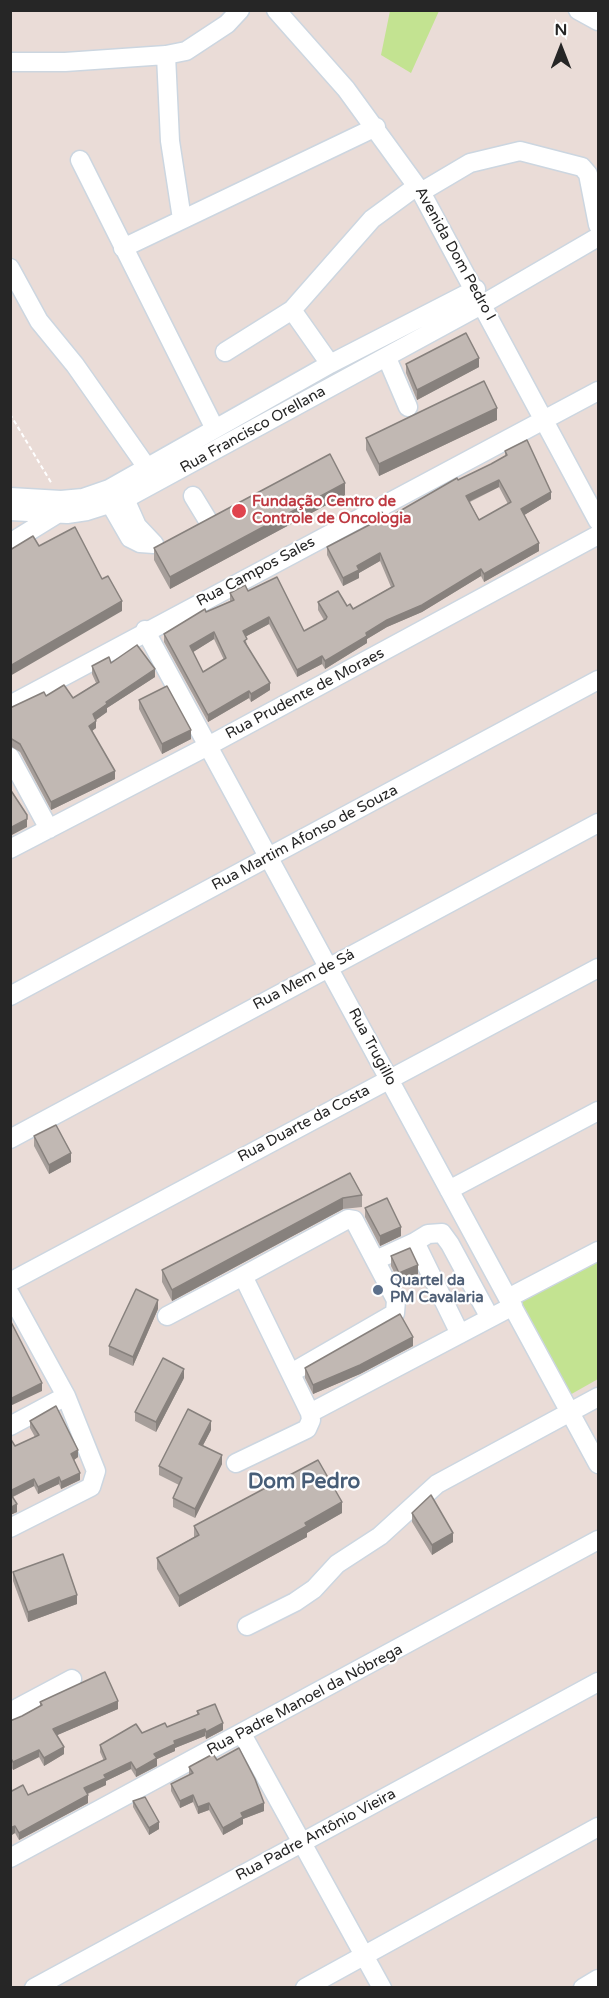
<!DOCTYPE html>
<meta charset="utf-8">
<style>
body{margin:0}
#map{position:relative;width:609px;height:1998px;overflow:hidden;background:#eadcd7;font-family:"Varela Round",sans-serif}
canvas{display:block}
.frame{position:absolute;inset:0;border:12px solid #262626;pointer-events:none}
.north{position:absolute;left:531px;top:18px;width:60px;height:60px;-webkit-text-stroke:4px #fff;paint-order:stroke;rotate:0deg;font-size:16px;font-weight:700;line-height:24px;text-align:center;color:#262626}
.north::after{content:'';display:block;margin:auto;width:21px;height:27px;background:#262626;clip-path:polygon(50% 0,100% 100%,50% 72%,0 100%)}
</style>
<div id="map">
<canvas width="609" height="1998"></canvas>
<div class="frame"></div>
<div class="north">N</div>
</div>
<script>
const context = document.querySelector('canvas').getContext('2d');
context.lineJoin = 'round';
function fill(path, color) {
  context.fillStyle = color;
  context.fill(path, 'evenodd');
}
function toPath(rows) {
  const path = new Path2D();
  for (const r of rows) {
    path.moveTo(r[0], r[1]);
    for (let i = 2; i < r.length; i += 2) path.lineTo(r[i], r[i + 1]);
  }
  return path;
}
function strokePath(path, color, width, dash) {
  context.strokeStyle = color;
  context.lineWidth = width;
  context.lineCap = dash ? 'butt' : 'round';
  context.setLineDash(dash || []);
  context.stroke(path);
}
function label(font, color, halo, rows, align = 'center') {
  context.font = font + ' "Varela Round",sans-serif';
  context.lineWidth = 4.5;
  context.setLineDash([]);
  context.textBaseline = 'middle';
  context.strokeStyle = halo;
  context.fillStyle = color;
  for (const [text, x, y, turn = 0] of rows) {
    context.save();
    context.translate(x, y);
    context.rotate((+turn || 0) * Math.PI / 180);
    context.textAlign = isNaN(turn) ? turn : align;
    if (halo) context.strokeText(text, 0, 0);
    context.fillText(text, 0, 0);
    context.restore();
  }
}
fill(toPath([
 [390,11,439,11,411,73,381,55],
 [598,1256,598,1379,568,1396,516,1303]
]), '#c3e391');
const minor = toPath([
 [276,10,346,89,421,192,598,521],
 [578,10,598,21],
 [166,55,170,141,182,219],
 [10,62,65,62,166,55,186,51,227,24,240,10],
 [80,160,215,429],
 [421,192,470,163,520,151,582,167,588,174,598,225],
 [123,248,376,127],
 [10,268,39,321,75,365,153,476],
 [292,310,330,364],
 [225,352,292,310,372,219,417,186],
 [387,358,408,407],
 [193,496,207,519],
 [10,497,61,500,83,498,109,489,330,364,476,289],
 [125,499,137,526,154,544],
 [111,505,130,538,140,543,154,544],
 [10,511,67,514,87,511,125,499,483,304,598,237],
 [10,543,57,514],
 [145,630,598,1464],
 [10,705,598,391],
 [10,757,49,829],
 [10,849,208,746,598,535],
 [10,996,598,680],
 [10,1139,598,823],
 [449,1190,598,1111],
 [415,1242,428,1234,442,1233,450,1244,490,1318],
 [376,1260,415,1242,460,1334],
 [243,1276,348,1219,354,1220,396,1300,395,1313,291,1373],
 [10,1282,598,968],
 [10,1294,66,1396,96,1471,91,1487,10,1528],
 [508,1298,598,1251],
 [167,1316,243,1276,310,1413,513,1306],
 [10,1426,66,1396],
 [236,1463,307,1429,311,1420,310,1413],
 [247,1626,295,1602,314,1589,337,1564,380,1536,437,1484,598,1397],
 [10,1712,72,1679],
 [242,1734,382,1988],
 [10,1858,598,1540],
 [34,1988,598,1682],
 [305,1988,598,1827],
 [583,1988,598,1979]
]);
strokePath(minor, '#ccd6e0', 21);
strokePath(toPath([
 [10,414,52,484]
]), '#fff', 2, [4.5, 3]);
strokePath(minor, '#fff', 18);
fill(toPath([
 [406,364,479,367,417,400,406,373],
 [497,420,379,476,366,450,366,438],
 [505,451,551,499,524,515,539,551,484,582,481,576,422,612,387,627,367,639,367,643,325,669,322,664,297,677,269,624,245,637,247,645,270,690,251,702,249,698,208,722,164,642,164,634,230,601,230,593,248,591,304,631,324,620,318,610,318,602,347,606,353,609,391,587,380,561,359,573,359,578,343,586,327,555,327,547,369,525,369,519,386,519,458,480,491,464,505,456],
 [499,487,508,504,479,520,470,502],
 [214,639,224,660,203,672,193,652],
 [345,495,170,589,154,560,154,548],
 [111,663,155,677,107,708,107,712,96,720,96,728,92,731,115,779,51,810,20,752,10,746,10,708,46,696,73,698,96,683,92,674,92,666],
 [139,700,191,739,162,754,139,709],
 [34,1136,71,1162,49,1174,34,1146],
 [350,1173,362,1195,362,1207,343,1209,172,1301,162,1282,162,1270],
 [365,1208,401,1236,380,1246,365,1217],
 [391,1256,418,1274,399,1282,391,1266],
 [158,1309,133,1366,109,1355,109,1346],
 [413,1346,360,1374,313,1394,305,1378,305,1368],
 [184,1378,156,1432,135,1421,135,1412],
 [30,1421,78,1457,74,1460,80,1480,61,1489,59,1484,38,1494,34,1486,13,1497,17,1512,10,1515,10,1438,15,1446,35,1437,30,1428],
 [211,1430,203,1445,222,1464,195,1518,173,1507,173,1498,179,1485,159,1475,159,1466],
 [342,1513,307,1533,307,1537,179,1607,157,1569,157,1558,194,1537,194,1526],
 [412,1513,453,1542,432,1555,412,1522],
 [13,1572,77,1604,28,1622,13,1581],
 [40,1702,118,1709,57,1735,64,1754,44,1766,39,1757,13,1770,10,1765,10,1721,22,1716,40,1706],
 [197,1711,223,1730,206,1739,205,1736,175,1748,175,1751,157,1759,157,1766,136,1777,131,1769,106,1781,106,1785,88,1794,88,1803,19,1840,15,1833,10,1836,28,1795,104,1761,100,1752,100,1745,167,1727,197,1715],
 [217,1760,264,1811,243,1819,243,1824,223,1835,209,1810,198,1814,193,1802,180,1808,171,1791,171,1784,189,1775,189,1767],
 [133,1801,159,1829,149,1835,133,1807]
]), '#a69e9a');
fill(toPath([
 [479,358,479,367,417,400,417,390],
 [497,408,497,420,379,476,379,464],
 [499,480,499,487,466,503,466,496],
 [345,483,345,495,170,589,170,577],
 [551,492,551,499,521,517,521,509],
 [539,543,539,551,484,582,484,574],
 [380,553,380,561,359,573,359,578,343,586,343,578,357,566],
 [481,569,481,576,422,612,387,627,367,639,367,643,325,669,325,661,366,633,387,620],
 [122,601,122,611,10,676,10,666],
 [269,617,269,624,243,638,243,631],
 [214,632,214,639,190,654,190,646],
 [322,656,322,664,297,677,297,670],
 [155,669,155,677,107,708,107,712,93,722,93,714,106,702],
 [270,683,270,690,251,702,251,694],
 [249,691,249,698,208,722,208,715],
 [96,721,96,728,89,733,89,726],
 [191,730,191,739,162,754,162,744],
 [115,771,115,779,51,810,51,802],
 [27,819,27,827,10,836,10,828],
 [71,1153,71,1162,49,1174,49,1165],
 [343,1198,343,1209,172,1301,172,1290],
 [401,1227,401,1236,380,1246,380,1236],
 [418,1265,418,1274,399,1282,399,1273],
 [158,1300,158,1309,133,1366,133,1357],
 [413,1337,413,1346,360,1374,313,1394,313,1385],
 [184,1369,184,1378,156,1432,156,1422],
 [42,1383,42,1391,10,1406,10,1399],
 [211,1421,211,1430,199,1453,199,1444],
 [78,1450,78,1457,71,1462,71,1454],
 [222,1455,222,1464,195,1518,195,1509],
 [80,1473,80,1480,61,1489,61,1482],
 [59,1477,59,1484,38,1494,38,1487],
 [34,1479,34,1486,10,1498,10,1491],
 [342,1502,342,1513,307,1533,307,1537,179,1607,179,1596],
 [17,1504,17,1512,10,1515,10,1508],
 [453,1533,453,1542,432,1555,432,1545],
 [77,1595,77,1604,28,1622,28,1612],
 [118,1701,118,1709,53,1737,53,1729],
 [223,1723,223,1730,206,1739,206,1732],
 [205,1729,205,1736,175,1748,175,1751,157,1759,157,1766,136,1777,136,1770,154,1754,174,1741],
 [64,1747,64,1754,44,1766,44,1758],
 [39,1750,39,1757,13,1770,13,1762],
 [131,1762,131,1769,106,1781,106,1785,84,1795,84,1788,104,1775],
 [88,1795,88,1803,19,1840,19,1833],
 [193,1795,193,1802,180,1808,180,1801],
 [209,1803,209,1810,198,1814,198,1807],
 [264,1803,264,1811,243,1819,243,1824,223,1835,223,1828,241,1813],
 [159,1822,159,1829,149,1835,149,1828],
 [15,1826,15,1833,10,1836,10,1828]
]), '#87817d');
const building = toPath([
 [466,333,479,358,417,390,406,364,466,333],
 [484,381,497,408,379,464,366,438,484,381],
 [527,440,551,492,521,509,539,543,484,574,481,569,422,605,387,620,366,633,367,636,325,661,322,656,297,670,269,617,243,631,247,639,244,641,270,683,251,694,249,691,208,715,164,634,205,609,206,612,234,600,230,593,245,585,248,591,277,577,304,631,326,619,327,617,318,602,338,591,347,606,350,604,353,609,394,586,380,553,357,566,359,570,343,578,327,547,371,524,369,519,382,512,386,519,457,478,458,480,491,464,507,455,505,451,527,440],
 [499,480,511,502,479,520,466,496,499,480],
 [214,632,226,658,203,672,190,646,214,632],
 [330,454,345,483,170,577,154,548,330,454],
 [75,527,102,579,108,576,122,601,10,666,10,550,33,536,39,546,75,527],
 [137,645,155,669,106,702,107,704,93,714,96,721,89,726,115,771,51,802,20,744,10,738,10,708,44,692,46,696,64,685,73,698,99,682,92,666,109,657,111,663,137,645],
 [167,686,191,730,162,744,139,700,167,686],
 [10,789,27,815,27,819,10,828,10,789],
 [56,1125,71,1153,49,1165,34,1136,56,1125],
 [350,1173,362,1195,343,1198,172,1290,162,1270,350,1173],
 [387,1198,401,1227,380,1236,365,1208,387,1198],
 [410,1248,418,1265,399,1273,391,1256,410,1248],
 [136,1289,158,1300,133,1357,109,1346,136,1289],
 [400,1314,413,1337,360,1365,313,1385,305,1368,400,1314],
 [10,1320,42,1383,10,1399,10,1320],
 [163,1358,184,1369,156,1422,135,1412,163,1358],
 [56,1406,78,1450,71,1454,80,1473,61,1482,59,1477,38,1487,34,1479,10,1491,10,1438,15,1446,39,1435,30,1421,56,1406],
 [188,1409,211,1421,199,1444,222,1455,195,1509,173,1498,182,1478,159,1466,188,1409],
 [318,1460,342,1502,305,1523,307,1526,179,1596,157,1558,199,1535,194,1526,318,1460],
 [10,1493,17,1504,10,1508,10,1493],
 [431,1495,453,1533,432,1545,412,1513,431,1495],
 [63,1554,77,1595,28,1612,13,1572,63,1554],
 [105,1672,118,1701,53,1729,64,1747,44,1758,39,1750,13,1762,10,1757,10,1721,22,1716,42,1705,40,1702,105,1672],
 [215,1704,223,1723,206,1732,205,1729,174,1741,175,1744,154,1754,157,1758,136,1770,131,1762,104,1775,106,1778,84,1788,88,1795,19,1833,15,1826,10,1828,10,1792,23,1785,28,1795,106,1759,100,1745,136,1724,142,1733,165,1723,167,1727,199,1714,197,1711,215,1704],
 [239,1748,255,1779,264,1803,241,1813,243,1817,223,1828,209,1803,198,1807,193,1795,180,1801,171,1784,193,1773,189,1767,213,1754,217,1760,239,1748],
 [145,1797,159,1822,149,1828,133,1801,145,1797]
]);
fill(building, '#c1b8b3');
strokePath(building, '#87817d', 1.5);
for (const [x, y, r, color] of [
 [239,511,8,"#e0444e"],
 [378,1290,6,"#5c6f8a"]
]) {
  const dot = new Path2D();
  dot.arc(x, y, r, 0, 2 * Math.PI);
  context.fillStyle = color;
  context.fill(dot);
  strokePath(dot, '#fff', 2);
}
label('15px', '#262626', '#fff', [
 ["Avenida Dom Pedro I",455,254,61],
 ["Rua Francisco Orellana",253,430,-29],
 ["Rua Campos Sales",256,572,-28],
 ["Rua Prudente de Moraes",305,694,-28],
 ["Rua Martim Afonso de Souza",305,838,-28],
 ["Rua Mem de Sá",304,980,-28],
 ["Rua Trugillo",372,1047,62],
 ["Rua Duarte da Costa",304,1124,-28],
 ["Rua Padre Manoel da Nóbrega",305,1700,-28],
 ["Rua Padre Antônio Vieira",316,1835,-28]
]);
label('bold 15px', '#be3a42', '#fff', [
 ["Fundação Centro de",252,502],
 ["Controle de Oncologia",252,519]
], 'left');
label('bold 15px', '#4e5e75', '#fff', [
 ["Quartel da",390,1281],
 ["PM Cavalaria",390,1298]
], 'left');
label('bold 21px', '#475d77', '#fff', [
 ["Dom Pedro",304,1482]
]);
</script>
